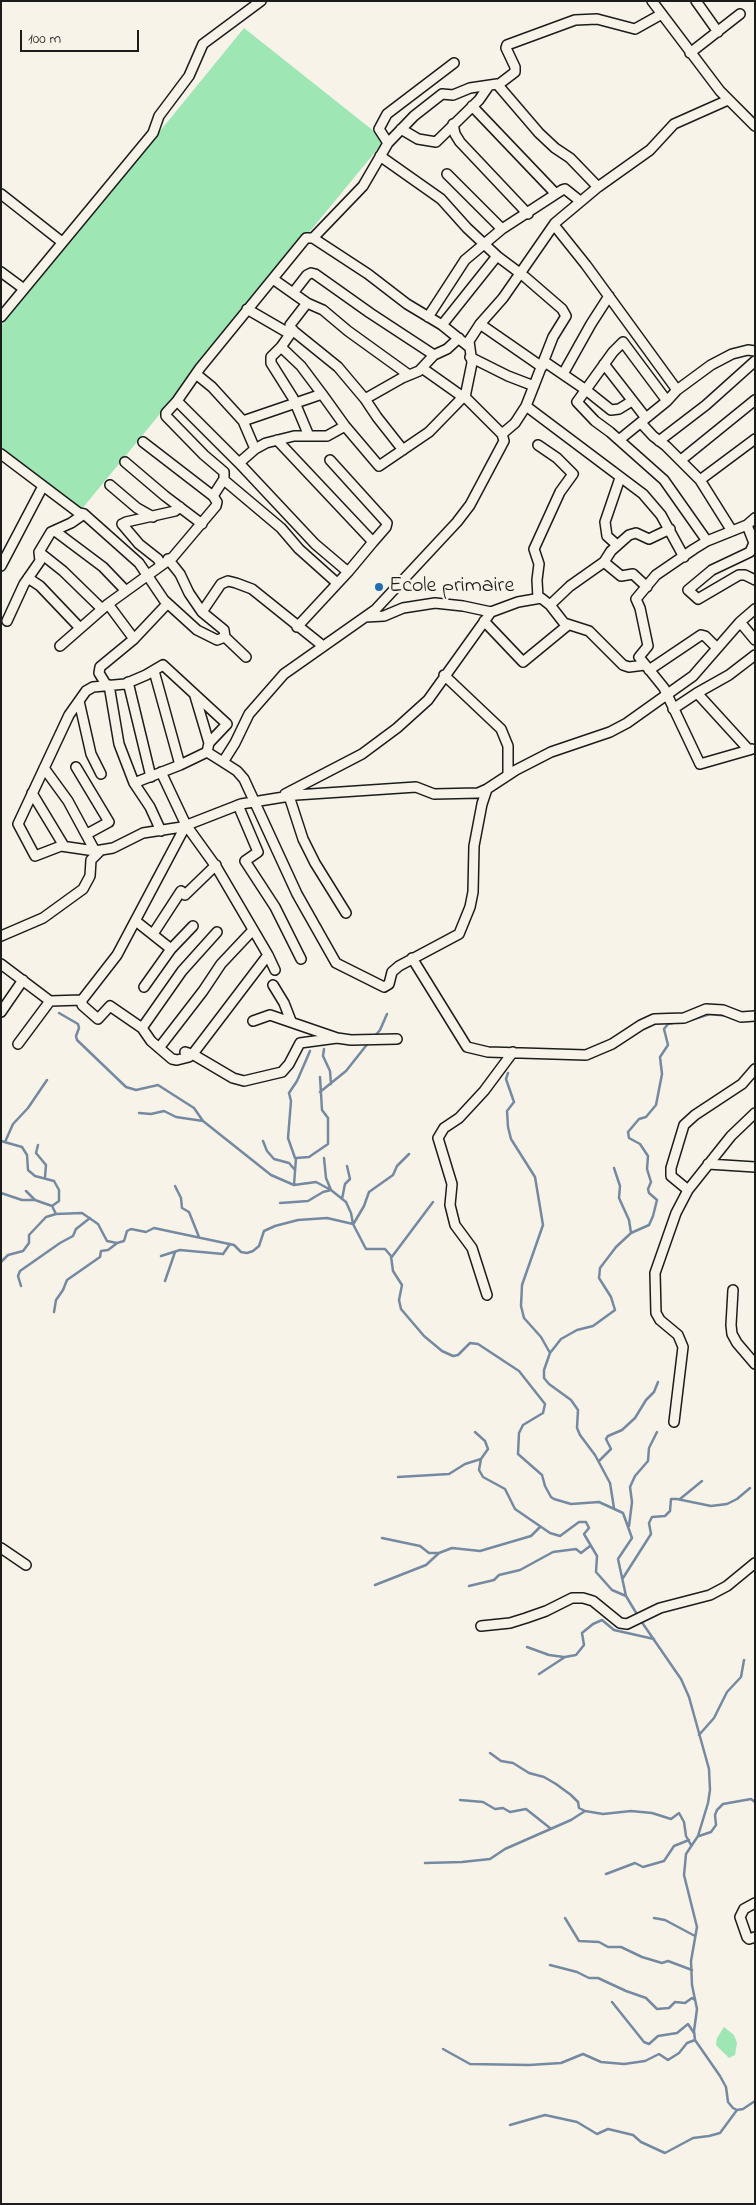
<!DOCTYPE html>
<style>
body{margin:0}
#map{position:relative;width:756px;height:2205px;overflow:hidden;background:#f7f3e8;font-family:"Indie Flower",sans-serif}
canvas{display:block}
.frame{position:absolute;inset:0;border:2px solid #1c1c1c;pointer-events:none}
.scale{position:absolute;left:20px;top:30px;width:119px;height:22px;box-sizing:border-box;border:2px solid #1c1c1c;border-top:0;padding-left:6px;font-size:15px;line-height:18px;white-space:nowrap;color:#1c1c1c;-webkit-text-stroke:4px #f7f3e8;paint-order:stroke}
</style>
<div id="map">
<canvas width="756" height="2205"></canvas>
<div class="frame"></div>
<div class="scale">100 m</div>
</div>
<script>
const context = document.querySelector('canvas').getContext('2d');
context.lineJoin = 'round';
function fill(path, color) {
  context.fillStyle = color;
  context.fill(path, 'evenodd');
}
function toPath(rows) {
  const path = new Path2D();
  for (const r of rows) {
    path.moveTo(r[0], r[1]);
    for (let i = 2; i < r.length; i += 2) path.lineTo(r[i], r[i + 1]);
  }
  return path;
}
function strokePath(path, color, width, dash) {
  context.strokeStyle = color;
  context.lineWidth = width;
  context.lineCap = dash ? 'butt' : 'round';
  context.setLineDash(dash || []);
  context.stroke(path);
}
function label(font, color, halo, rows, align = 'center') {
  context.font = font + ' "Indie Flower",sans-serif';
  context.lineWidth = 4.5;
  context.setLineDash([]);
  context.textBaseline = 'middle';
  context.strokeStyle = halo;
  context.fillStyle = color;
  for (const [text, x, y, turn = 0] of rows) {
    context.save();
    context.translate(x, y);
    context.rotate((+turn || 0) * Math.PI / 180);
    context.textAlign = isNaN(turn) ? turn : align;
    if (halo) context.strokeText(text, 0, 0);
    context.fillText(text, 0, 0);
    context.restore();
  }
}
fill(toPath([
 [244,28,385,140,81,510,1,447,1,326],
 [724,2027,734,2035,737,2043,735,2055,729,2058,716,2045,717,2038]
]), '#9ee6b4');
strokePath(toPath([
 [59,1013,78,1024,79,1028,76,1036,77,1040,126,1087,136,1090,158,1085,194,1108,203,1121,271,1175,294,1185,316,1182,331,1190,346,1202,351,1213,353,1224],
 [688,1021,710,1014,728,1016],
 [375,1036,380,1030,387,1014],
 [324,1049,323,1056,330,1071,331,1084],
 [508,1073,506,1079,514,1102,507,1111,508,1127,511,1139,535,1177,543,1225,522,1285,521,1306,524,1318,541,1337,550,1353],
 [320,1092,346,1071,369,1042],
 [139,1113,151,1114,164,1111,176,1117,203,1121],
 [1,1141,22,1147,27,1155,28,1170,35,1176,54,1181,59,1190,59,1201,52,1206,56,1214,82,1213,98,1224,107,1241,117,1243,124,1241,127,1231,131,1229,146,1232,154,1228,234,1245,241,1252,247,1253,253,1251,259,1246,264,1231,275,1226,298,1220,327,1218,353,1224,366,1249,385,1249,391,1256,393,1271,402,1285,399,1300,401,1309,424,1336,442,1351,453,1356,458,1355,470,1343,478,1344,519,1371,545,1404,543,1413,523,1425,519,1433,518,1454,542,1475,545,1486,551,1497,554,1499,571,1504,599,1502,623,1513,632,1538,618,1559,626,1596,638,1616],
 [263,1141,267,1151,274,1159,289,1163,295,1170],
 [5,1142,13,1124,28,1108,47,1080],
 [38,1145,36,1153,46,1165,45,1177],
 [295,1158,288,1138,291,1101,289,1093,297,1081,310,1051],
 [614,1168,620,1186,619,1198,629,1220,631,1233],
 [294,1185,296,1158,309,1157,328,1144,328,1118,322,1110,320,1077],
 [175,1186,181,1198,182,1208,189,1212,199,1237],
 [26,1191,35,1200,52,1206],
 [1,1193,22,1200,35,1200],
 [342,1199,345,1184,350,1179,347,1166],
 [280,1203,308,1201,323,1192,331,1190,326,1178,324,1158],
 [354,1223,364,1206,369,1192,393,1175,397,1166,409,1154],
 [161,1256,180,1250,223,1254,230,1244],
 [391,1258,433,1202],
 [1,1262,8,1255,23,1251,29,1243,29,1235,46,1217,56,1214],
 [165,1281,175,1252],
 [21,1286,18,1276,20,1271,60,1243,73,1236,76,1229,90,1218],
 [54,1312,56,1300,63,1290,67,1280,100,1257,101,1251,108,1250,116,1244],
 [475,1432,485,1441,488,1449,481,1459],
 [599,1461,611,1449,606,1439,608,1436,622,1430,635,1418,646,1400,654,1392,658,1382],
 [398,1477,449,1474,465,1464,481,1459,479,1470,483,1477,505,1489,515,1509,550,1533,560,1536,579,1522,586,1522,589,1528,584,1534,597,1556,596,1572,612,1590,626,1596],
 [680,1499,702,1481],
 [614,1508,610,1483,595,1455,580,1435,577,1428,578,1410,571,1400,549,1384,544,1378,544,1370,550,1353,561,1339,577,1330,593,1326,615,1310,611,1297,599,1278,600,1268,616,1247,631,1233,649,1225,653,1216,657,1200,649,1193,648,1189,651,1182,647,1169,648,1156,640,1144,629,1138,628,1132,639,1119,646,1117,656,1105,662,1074,660,1057,668,1045,664,1029,668,1024,677,1022],
 [629,1526,632,1502,630,1487,635,1476,648,1461,649,1448,657,1432],
 [382,1538,420,1546,429,1553,439,1553],
 [623,1578,651,1534,649,1523,652,1517,665,1516,670,1511,671,1499,677,1499,711,1506,727,1504,737,1499,750,1488],
 [375,1585,426,1565,439,1553,452,1548,480,1551,531,1536,540,1527],
 [469,1586,494,1580,499,1575,520,1570,553,1552,576,1549,581,1553,590,1546],
 [641,1621,681,1679,689,1697,709,1769,710,1790,708,1803,698,1836,686,1854,684,1875,697,1927,691,1961,692,1985,697,2009,694,2031,695,2040,720,2076,726,2087,728,2102,733,2108,737,2110,743,2109,755,2101],
 [527,1647,549,1655,564,1657],
 [539,1674,565,1657,576,1655,584,1645,582,1633,593,1624,602,1620,614,1630,654,1639],
 [699,1735,714,1718,727,1692,741,1677,744,1660],
 [490,1753,501,1761,513,1763,529,1773,544,1777,556,1784,571,1795,578,1802,579,1808,585,1811],
 [460,1800,483,1802,495,1809,503,1808,510,1812,526,1809,550,1828],
 [699,1836,711,1832,716,1825,715,1815,717,1810,723,1804,751,1799,755,1802],
 [425,1863,462,1862,490,1859,505,1849,571,1820,585,1811,603,1814,631,1811,652,1813,671,1819,679,1813,684,1822,686,1836,691,1845],
 [606,1874,635,1863,643,1867,664,1861,674,1846,689,1840],
 [565,1918,579,1941,599,1942,608,1947,621,1947,642,1957,662,1963,668,1961,692,1970],
 [654,1918,665,1920,695,1936],
 [550,1965,577,1972,589,1978,598,1978,626,1991,646,1998,657,2009,669,2008,675,2002,685,2003,692,1998,695,2000],
 [612,2002,644,2042,649,2044,658,2036,677,2033,688,2024,694,2033],
 [443,2049,470,2064,529,2065,561,2063,583,2054,601,2062,624,2064,645,2061,659,2054,668,2060,679,2053,687,2043,695,2040],
 [510,2125,545,2115,577,2122,597,2134,608,2129,633,2135,641,2142,665,2153,693,2138,709,2136,720,2133,737,2110]
]), '#758aa1', 2.5);
const street = toPath([
 [652,1,720,91,755,126],
 [696,1,718,32],
 [690,53,740,14],
 [498,85,515,72,515,67,506,48,507,45,575,20,597,19,635,29,660,15],
 [472,106,555,193],
 [453,124,455,134,460,142,528,214],
 [401,129,418,139,436,142,479,100,488,87],
 [388,143,379,129,387,114,454,63],
 [380,156,441,199,467,228,497,256,442,325],
 [447,174,502,229],
 [1,194,62,242],
 [554,225,586,265,677,390],
 [313,238,306,238,200,368,177,401,166,413,166,416,204,455,224,472,224,480,281,528,299,549,337,583],
 [497,256,525,277,562,309,566,316,553,337,526,406,515,423,502,434],
 [1,272,24,289],
 [273,279,307,303,290,325,291,329,338,367,365,399,402,378,419,371,434,355,447,349,459,338],
 [293,293,307,275,311,273,315,274,370,313,434,355],
 [307,303,323,310,348,331,409,375],
 [247,309,290,334],
 [1,317,153,133,159,116,189,76,203,44,261,1],
 [428,317,465,260,502,229,562,190,565,189,580,201],
 [480,324,542,367],
 [293,330,281,347,271,357,271,363,293,398,309,436],
 [468,346,442,325,407,304,368,274,313,238,363,186,388,143,414,116,442,94,453,95,470,88,497,84,539,133,555,148,570,158,598,187],
 [281,347,301,366,322,394],
 [470,357,508,376,534,386],
 [545,362,586,390,611,410,619,409,632,401],
 [604,364,646,418],
 [422,368,463,397],
 [196,374,212,387,243,421,255,449],
 [563,374,591,324,609,296],
 [365,399,377,417,403,450],
 [177,401,239,463,315,544,348,572,297,627],
 [667,401,623,342,613,352,577,402,595,421,610,432,664,480,707,541],
 [526,406,643,494,661,515,684,557],
 [243,421,322,394,345,426,379,466,429,432,465,395],
 [641,423,653,436,666,446,700,480,732,531],
 [277,440,373,542,348,572],
 [619,440,667,401,677,390,711,365,732,354,748,350,755,351],
 [659,441,706,405,755,361],
 [143,442,213,496],
 [1,454,79,513,84,514,139,563,164,600,197,630,217,640,225,637],
 [330,460,387,523,386,527,373,542],
 [681,460,755,400],
 [125,462,165,496,202,524],
 [239,463,255,449,266,443,294,436,327,436,345,426],
 [700,480,755,439],
 [110,485,137,508,153,517],
 [747,525,754,543,750,552,712,570,688,590,698,599,739,575,745,575,755,580],
 [55,531,103,567,126,591],
 [617,545,607,536,605,522,620,478],
 [39,552,63,571,102,609],
 [168,559,180,574,189,593,202,612,221,584,228,581,236,583,252,589,323,646],
 [604,562,611,551,629,535,636,533,649,539,670,529],
 [161,565,158,559,139,544,122,524,126,522,175,511,180,507],
 [1,566,43,486],
 [28,578,40,586,80,628],
 [538,598,537,580,539,564,534,549,560,492,573,474,557,458,538,445],
 [550,605,570,586,604,562,621,576,633,574,647,587],
 [202,612,224,630,225,637,246,657],
 [365,617,384,616,403,608,435,603,463,606,491,612,518,602,541,598,550,605,564,623,589,631,623,665,629,667,645,665],
 [7,621,24,584,40,561,39,552,51,532,71,523,84,514],
 [484,621,523,662,568,625],
 [740,622,755,640],
 [134,639,167,604],
 [60,646,108,604,173,557,216,506,217,502,213,496,224,479],
 [649,670,701,635,705,636,717,648],
 [154,671,180,765],
 [444,675,501,729,508,746,508,775],
 [128,682,151,777],
 [109,685,119,744,134,783,150,807,161,831],
 [107,686,99,673,100,667,134,639,108,604],
 [697,693,729,675,755,655],
 [195,696,209,743],
 [79,701,91,754,101,774],
 [673,709,697,693,749,750,752,749],
 [749,750,700,764,664,688,639,657,648,646,640,608,636,599,656,575,694,549,707,541,747,525,755,518],
 [223,762,207,752,209,743,227,724,163,665,146,675,125,684,93,687,86,691,69,715,18,824,35,856,61,846,95,851,113,848,143,833,182,827,241,804,296,795,416,787,434,794,478,793,487,789,516,770,551,752,610,732,627,723,693,676,740,622,755,609],
 [76,767,109,822,87,834],
 [44,768,68,801,95,851],
 [161,772,186,825,217,868,268,955,275,970],
 [134,783,180,765,207,752],
 [487,789,482,804,474,846,473,892,470,907,459,934,399,966,392,972,389,984,384,987,336,963,297,894,244,779,237,771,223,762,235,743,249,714,284,674,375,610,457,522,470,505,504,441,502,434,465,397,472,363,469,341,480,324,503,298,555,223,598,187,650,150,674,124,728,100],
 [32,793,64,846],
 [285,794,362,754,397,728,428,700,491,612],
 [289,796,303,839,315,863,346,913],
 [238,805,258,852,245,861,275,907,301,959],
 [137,922,171,949],
 [153,934,181,891,185,895,216,865],
 [1,936,43,918,83,889,90,876,91,860,100,851],
 [412,958,467,1047,488,1052,586,1055,612,1044,641,1025,654,1019,684,1018,706,1009,723,1010,741,1017,755,1016],
 [1,964,50,1001,18,1044],
 [273,985,284,1003,291,1021],
 [144,987,171,949,193,926],
 [82,1000,117,955,186,825],
 [50,1001,82,1000,82,1005,98,1019,110,1006,142,1028,151,1041,172,1059,177,1060,189,1057],
 [1,1012,23,980],
 [253,1021,270,1015,337,1038,351,1040,397,1039],
 [142,1028,182,971,217,932],
 [159,1048,203,991,221,964,253,930],
 [185,1052,194,1055,233,1078,244,1081,282,1072,289,1064,300,1043,337,1038],
 [192,1055,268,955],
 [708,1164,755,1167],
 [688,1190,671,1176,671,1168,684,1125,695,1115,742,1084,755,1069],
 [733,1290,731,1325,732,1334,737,1343,755,1364],
 [487,1295,472,1248,455,1225,450,1205,452,1184,438,1138,444,1128,459,1118,484,1091,513,1052],
 [674,1422,683,1347,678,1335,660,1320,656,1313,655,1273,676,1213,688,1190,731,1136,755,1113],
 [1,1548,26,1565],
 [481,1626,510,1623,526,1618,546,1611,572,1598,583,1598,593,1601,620,1623,627,1624,660,1608,710,1595,727,1586,755,1563],
 [755,1903,744,1909,740,1917,747,1937,749,1939,755,1937]
]);
strokePath(street, '#1c1c1c', 12);
strokePath(street, '#f7f3e8', 9);
for (const [x, y, r, color] of [
 [379,587,5,"#1f6fb2"]
]) {
  const dot = new Path2D();
  dot.arc(x, y, r, 0, 2 * Math.PI);
  context.fillStyle = color;
  context.fill(dot);
  strokePath(dot, '#f7f3e8', 2);
}
label('22px', '#1c1c1c', '#f7f3e8', [
 ["Ecole primaire",389,587]
], 'left');
</script>
